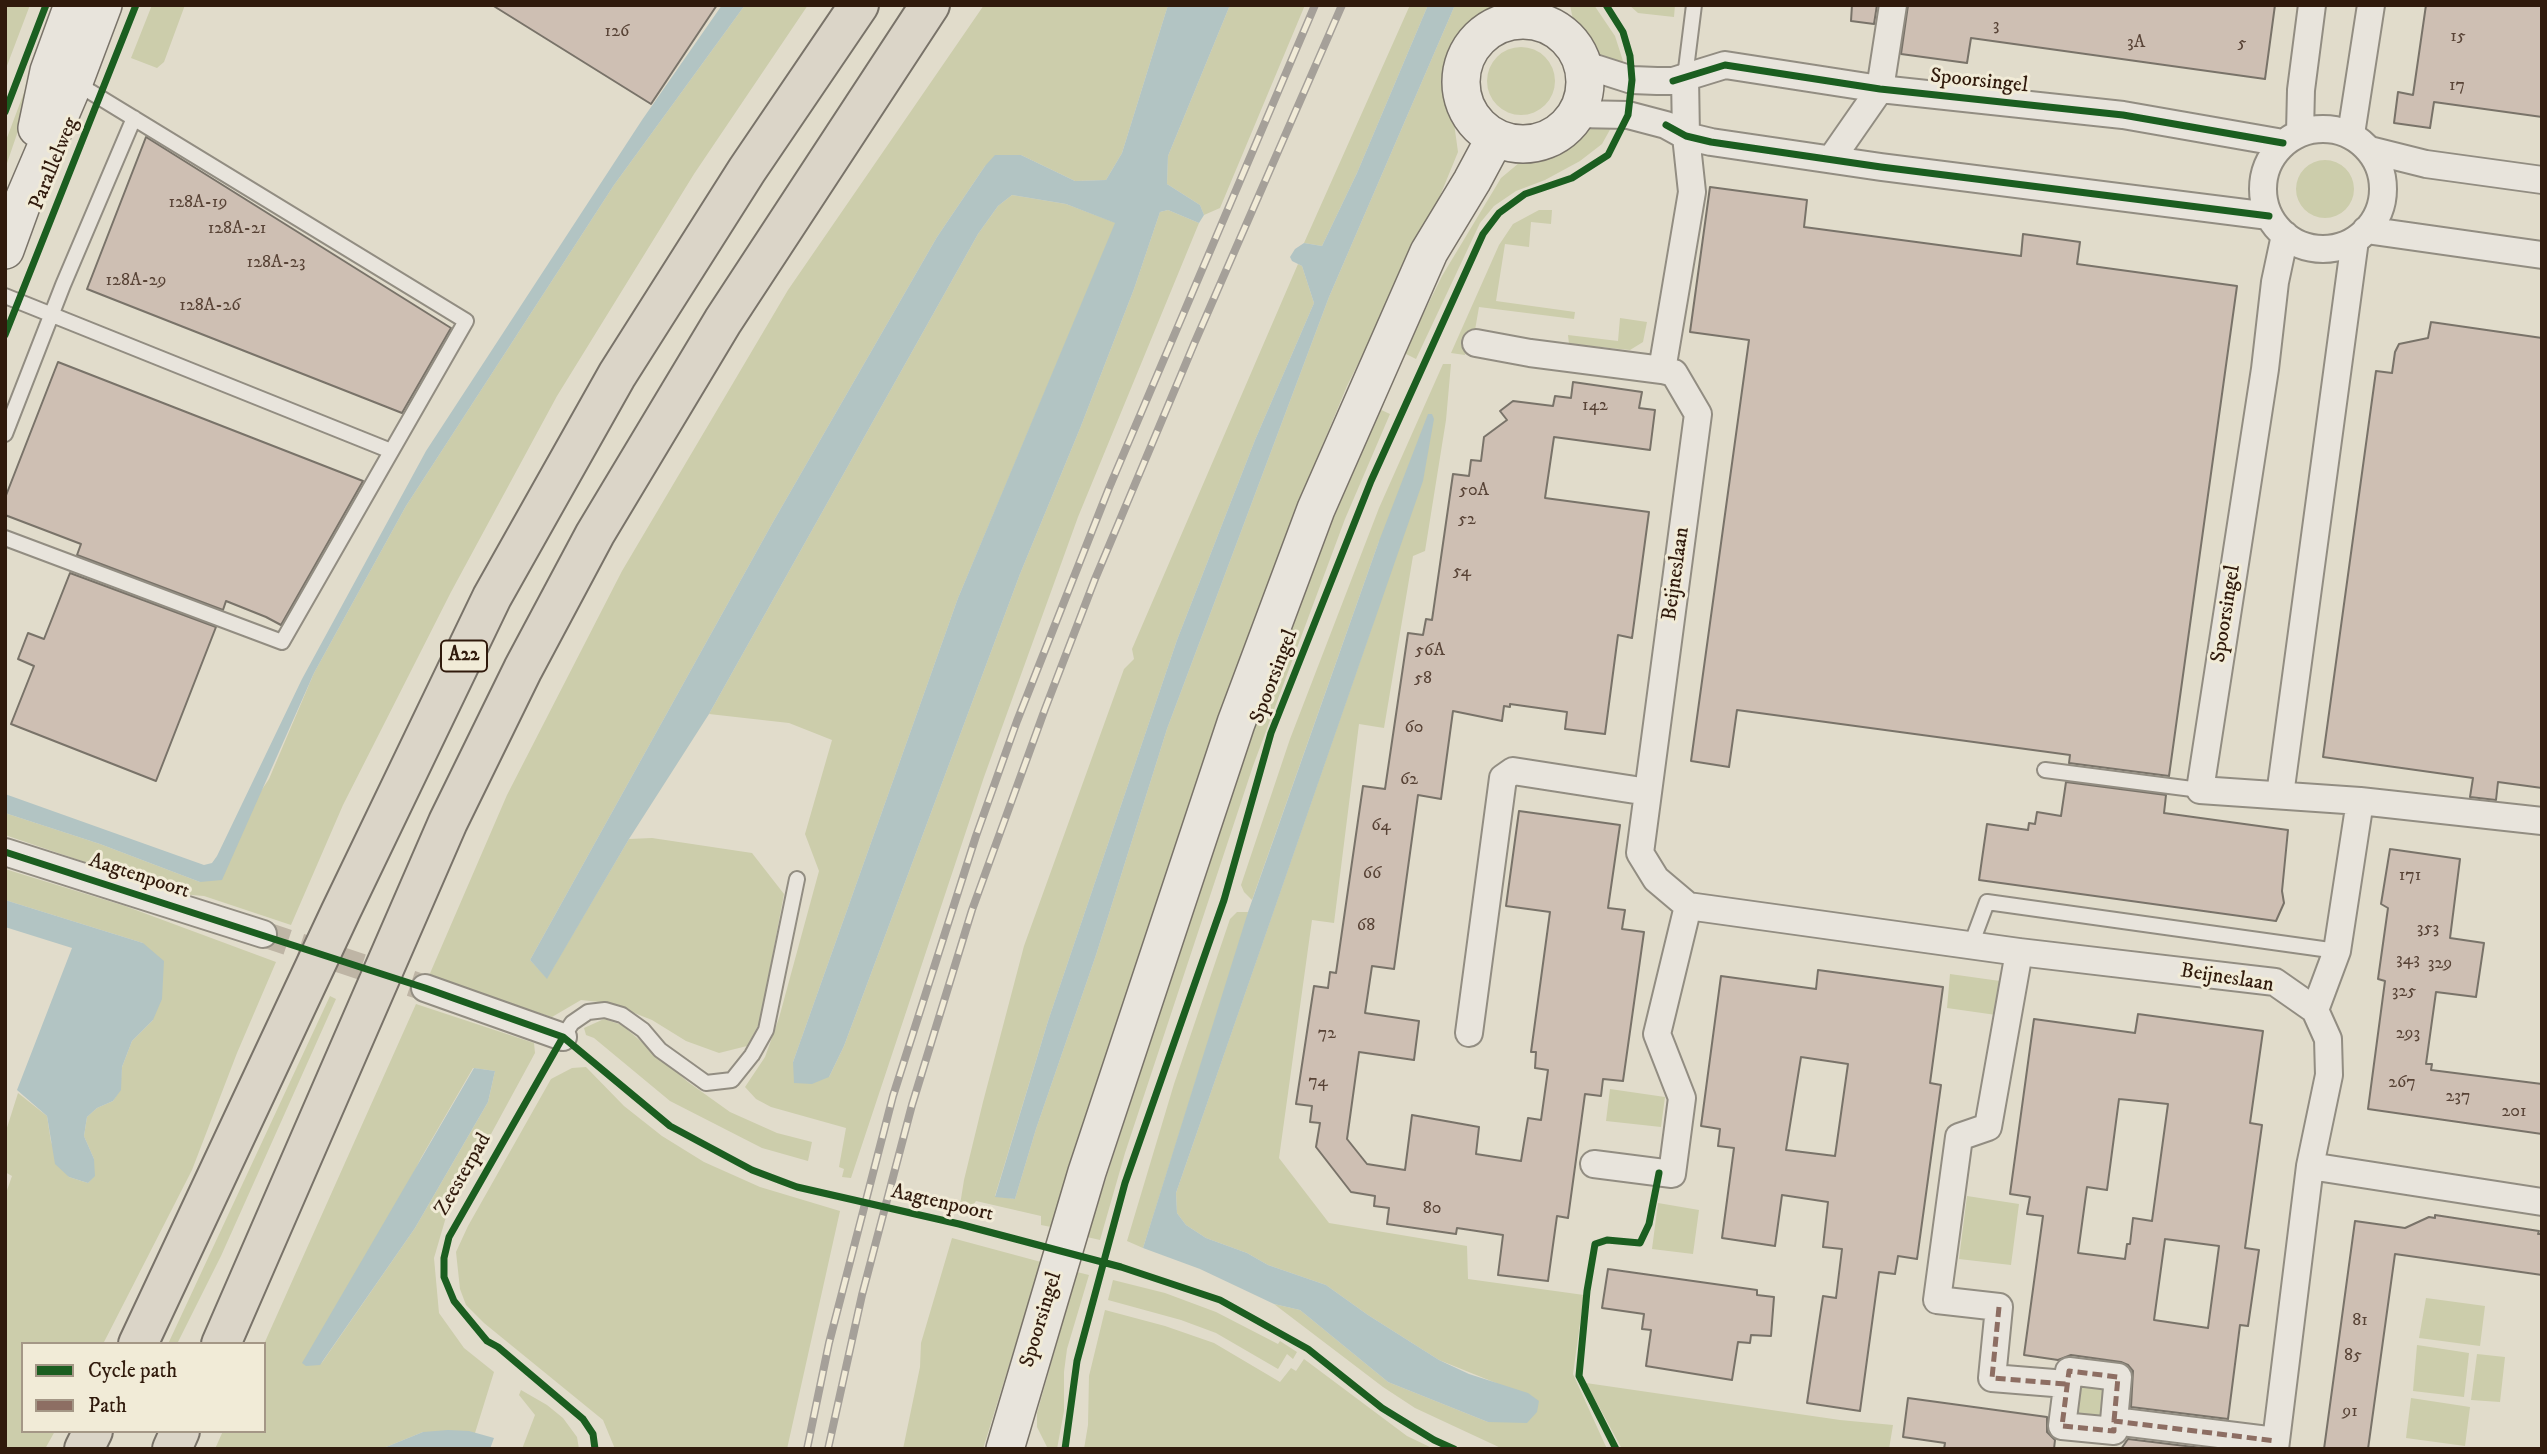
<!DOCTYPE html>
<style>
body{margin:0}
#map{position:relative;width:2547px;height:1454px;overflow:hidden;background:#e1dccb;font-family:"IM FELL DW Pica",serif}
canvas{display:block}
.frame{position:absolute;inset:0;border:7px solid #301a0c;pointer-events:none}
.legend{position:absolute;left:21px;top:1342px;width:245px;height:91px;box-sizing:border-box;background:#f1ebd7;border:2px solid #a49786;margin:0;padding:9px 12px;list-style:none;font-size:21px;color:#301a0c}
.legend li{display:flex;align-items:center;gap:14px;height:35px}
.legend b{width:35px;border:2px solid #a49786}
</style>
<div id="map">
<canvas width="2547" height="1454"></canvas>
<div class="frame"></div>
<ul class="legend">
<li><b style="height:9px;background:#1b5e20"></b>Cycle path</li>
<li><b style="height:9px;background:#8d6e63"></b>Path</li>
</ul>
</div>
<script>
const context = document.querySelector('canvas').getContext('2d');
context.lineJoin = 'round';
function fill(path, color) {
  context.fillStyle = color;
  context.fill(path, 'evenodd');
}
function toPath(rows) {
  const path = new Path2D();
  for (const r of rows) {
    if (r.length === 3) {
      path.moveTo(r[0] + r[2], r[1]);
      path.arc(r[0], r[1], r[2], 0, 2 * Math.PI);
      continue;
    }
    path.moveTo(r[0], r[1]);
    for (let i = 2; i < r.length; i += 2) path.lineTo(r[i], r[i + 1]);
  }
  return path;
}
function strokePath(path, color, width, dash) {
  context.strokeStyle = color;
  context.lineWidth = width;
  context.lineCap = dash ? 'butt' : 'round';
  context.setLineDash(dash || []);
  context.stroke(path);
}
function label(font, color, halo, rows, align = 'center') {
  context.font = font + ' "IM FELL DW Pica",serif';
  context.lineWidth = 6;
  context.setLineDash([]);
  context.textBaseline = 'middle';
  context.strokeStyle = halo;
  context.fillStyle = color;
  for (const [text, x, y, turn = 0] of rows) {
    context.save();
    context.translate(x, y);
    context.rotate((+turn || 0) * Math.PI / 180);
    context.textAlign = isNaN(turn) ? turn : align;
    if (halo) context.strokeText(text, 0, 0);
    context.fillText(text, 0, 0);
    context.restore();
  }
}
fill(toPath([
 [5,5,30,5,5,71],
 [57,5,56,20,5,169,5,143],
 [152,5,185,5,164,62,157,68,131,58],
 [745,5,808,5,694,174,557,396,451,592,343,805,291,925,204,896,179,894,5,835,5,813,100,844,200,882,269,779,314,673,406,506,614,185],
 [984,5,1168,5,1122,153,1106,180,1075,181,1021,155,985,166,937,237,773,522,530,960,547,978,629,839,652,838,752,853,784,894,760,1022,747,1046,719,1053,686,1041,652,1020,609,1003,581,1000,552,1017,428,978,507,795,622,571,788,290],
 [1230,5,1305,5,1220,208,1204,215,1200,205,1167,184,1168,156],
 [1410,5,1428,5,1357,173,1322,246,1304,243],
 [1455,5,1499,5,1463,32,1449,55,1443,87,1454,123,1458,152,1433,213,1347,386,1296,509,1234,677,1051,1227,1041,1225,1041,1216,976,1201,971,1208,960,1205,964,1180,983,1102,1024,946,1124,669,1134,659,1132,649,1298,264,1302,266,1314,303,1255,440,1177,640,1048,1021,995,1196,1015,1199,1036,1129,1096,955,1167,729,1329,297],
 [1570,5,1594,5,1615,36,1623,61,1621,66,1605,59,1585,45,1574,25],
 [1629,5,1675,5,1674,17,1638,13],
 [1521,81,34],
 [1612,126,1602,144,1580,161,1545,180,1516,191,1494,206,1480,223,1416,359,1404,353,1442,276,1501,178,1519,163,1562,144,1590,127],
 [2325,189,29],
 [1012,195,1066,204,1116,223,958,598,793,1062,829,1077,844,1046,1020,574,1081,426,1134,289,1160,212,1168,210,1199,223,1078,517,984,777,851,1178,842,1177,844,1169,839,1167,846,1128,771,1107,756,1099,745,1087,765,1057,779,1018,819,871,805,834,832,740,789,723,709,714,978,234,998,206],
 [1539,210,1552,210,1551,224,1531,222,1529,247,1505,244,1496,301,1575,312,1574,319,1479,307,1475,330,1468,331,1465,355,1451,353,1499,245,1513,224],
 [1620,318,1647,322,1643,342,1630,350,1569,344,1568,335,1618,341],
 [1443,364,1451,364,1446,420,1425,551,1413,556,1384,728,1359,724,1334,923,1312,920,1279,1158,1329,1223,1467,1246,1468,1279,1584,1295,1573,1374,1607,1449,1503,1449,1415,1408,1383,1387,1274,1304,1300,1310,1388,1382,1488,1422,1496,1383,1439,1360,1368,1315,1326,1285,1268,1265,1247,1253,1206,1238,1186,1225,1177,1213,1176,1193,1373,624,1379,541,1252,900,1244,892,1241,885,1290,739,1379,508],
 [1377,408,1390,414,1345,519,1253,766,1125,1153,1100,1240,1087,1237,1235,780,1290,622,1333,509],
 [5,869,125,906,276,962,237,1053,192,1170,103,1344,23,1344,23,1431,55,1431,45,1449,5,1449,5,1196,12,1176,5,1172,5,1134,18,1093,47,1116,51,1142,69,1177,88,1183,94,1176,94,1159,84,1136,87,1117,97,1108,113,1101,120,1090,122,1067,132,1041,153,1020,143,943,5,900],
 [1237,912,1248,912,1247,919,1143,1248,1127,1241,1174,1084,1230,919],
 [1950,974,2000,981,1996,1015,1947,1008],
 [330,996,336,999,221,1256,177,1344,168,1344],
 [416,1004,534,1043,535,1053,446,1217,434,1258,439,1313,464,1348,494,1372,475,1433,423,1432,381,1449,215,1449,223,1431,264,1431,264,1344],
 [473,1068,495,1071,488,1102,415,1228,321,1364,421,1158],
 [604,1019,622,1025,688,1082,730,1112,777,1133,812,1142,808,1161,762,1148,670,1101,594,1038,586,1035,584,1028],
 [586,1067,624,1106,662,1136,704,1162,760,1187,840,1211,787,1449,615,1449,603,1420,484,1323,466,1305,460,1289,456,1252,468,1226,551,1079,572,1068],
 [1610,1089,1665,1097,1661,1127,1606,1121],
 [1967,1196,2019,1204,2011,1265,1959,1259],
 [1658,1203,1699,1210,1693,1254,1652,1249],
 [952,1238,1041,1262,983,1449,903,1449,920,1367,921,1343],
 [1077,1272,1089,1275,1067,1349,1064,1372,1064,1411,1057,1449,1048,1449,1037,1427,1037,1413],
 [1113,1280,1165,1293,1216,1312,1278,1344,1280,1341,1297,1352,1293,1359,1287,1354,1278,1369,1216,1333,1181,1320,1108,1300],
 [2426,1298,2485,1306,2480,1346,2419,1338],
 [1105,1310,1165,1326,1214,1343,1280,1382,1291,1368,1296,1371,1304,1359,1407,1436,1434,1449,1084,1449,1088,1425,1089,1376],
 [2417,1345,2469,1353,2464,1397,2413,1391],
 [2477,1354,2505,1357,2500,1402,2471,1400],
 [2073,1377,2113,1383,2109,1426,2067,1421],
 [1586,1383,1840,1420,1893,1425,1889,1449,1622,1449],
 [521,1390,547,1405,563,1418,577,1437,579,1449,522,1449,535,1415,519,1395],
 [2411,1398,2470,1407,2465,1446,2406,1438]
]), '#cccdab');
fill(toPath([
 [722,5,745,5,614,185,406,506,314,673,222,880,200,882,100,844,5,813,5,794,204,865,212,863,217,856,302,679,426,451,642,120],
 [1168,5,1230,5,1168,156,1167,184,1200,205,1204,215,1199,223,1168,210,1160,212,1134,289,1081,426,1020,574,844,1046,829,1077,812,1084,794,1083,793,1062,958,598,1115,223,1066,204,1012,195,998,206,978,234,709,714,629,839,547,979,530,960,773,522,937,237,985,166,995,155,1021,155,1075,181,1106,180,1122,153],
 [1428,5,1455,5,1329,297,1167,729,1096,955,1036,1129,1015,1199,995,1197,1048,1021,1177,640,1255,440,1314,303,1302,266,1292,261,1290,257,1295,249,1304,243,1322,246,1357,173],
 [1428,414,1432,414,1434,419,1423,481,1176,1193,1177,1213,1186,1225,1206,1238,1247,1253,1268,1265,1326,1285,1368,1315,1439,1360,1469,1374,1528,1393,1539,1401,1537,1412,1527,1423,1488,1422,1388,1382,1300,1310,1274,1304,1200,1269,1143,1248,1248,912,1379,541],
 [5,900,143,943,164,961,162,999,153,1020,132,1041,122,1067,121,1090,113,1101,97,1108,87,1117,84,1136,94,1159,95,1176,88,1183,69,1177,55,1164,47,1116,17,1090,72,948,5,927],
 [474,1068,495,1071,488,1102,415,1228,320,1365,306,1366,302,1363],
 [448,1430,469,1431,494,1438,490,1449,381,1449,423,1432]
]), '#b2c4c3');
const building = toPath([
 [492,5,717,5,651,104,492,5],
 [1852,5,1877,5,1874,24,1851,21,1852,5],
 [1908,5,2275,5,2265,79,1971,38,1967,63,1901,54,1908,5],
 [2426,5,2542,5,2542,117,2434,102,2430,128,2394,123,2398,92,2413,95,2426,5],
 [146,137,451,328,402,413,87,289,146,137],
 [1710,187,1807,200,1804,227,2021,256,2023,234,2080,242,2077,264,2237,286,2169,776,2069,763,2070,755,1737,710,1729,767,1691,761,1749,340,1690,332,1710,187],
 [2431,322,2542,338,2542,788,2498,782,2496,800,2470,797,2473,778,2323,757,2376,371,2392,373,2395,352,2399,344,2428,338,2431,322],
 [58,362,363,481,281,625,266,617,226,601,223,610,77,555,81,544,5,515,5,498,58,362],
 [1573,382,1642,392,1639,408,1655,410,1650,450,1554,437,1545,498,1649,512,1632,638,1618,635,1605,734,1565,729,1567,712,1510,704,1510,707,1504,706,1502,721,1453,711,1441,799,1418,795,1394,969,1372,966,1365,1013,1419,1021,1414,1060,1359,1052,1347,1139,1367,1164,1405,1170,1412,1115,1479,1127,1476,1154,1521,1161,1528,1118,1541,1120,1548,1070,1535,1068,1536,1052,1531,1052,1550,912,1506,906,1519,811,1620,825,1608,908,1625,910,1622,929,1644,932,1623,1081,1603,1079,1601,1096,1585,1094,1568,1218,1557,1216,1548,1281,1498,1275,1503,1235,1457,1228,1456,1234,1387,1224,1389,1208,1374,1206,1375,1196,1351,1192,1316,1147,1320,1123,1310,1122,1312,1106,1296,1104,1314,986,1328,988,1330,972,1336,973,1363,786,1385,789,1408,633,1423,635,1426,619,1432,620,1453,474,1469,476,1471,460,1481,461,1484,437,1507,420,1500,411,1513,401,1553,406,1555,396,1571,398,1573,382],
 [70,573,216,627,156,781,11,724,34,666,18,659,28,633,44,639,70,573],
 [2066,782,2166,795,2164,813,2288,830,2282,891,2284,903,2276,921,1979,880,1987,824,2028,830,2029,823,2035,824,2037,812,2061,816,2066,782],
 [2390,849,2460,859,2450,938,2484,943,2476,997,2436,992,2426,1064,2432,1064,2431,1070,2542,1084,2542,1134,2368,1109,2385,981,2378,979,2388,908,2381,904,2390,849],
 [1818,970,1943,987,1930,1083,1941,1085,1917,1259,1898,1256,1895,1274,1879,1272,1860,1411,1807,1403,1823,1296,1836,1298,1842,1249,1823,1247,1828,1202,1782,1195,1775,1246,1722,1238,1734,1148,1718,1146,1720,1129,1701,1126,1721,976,1816,989,1818,970],
 [1801,1057,1848,1064,1835,1156,1786,1150,1801,1057],
 [2138,1014,2263,1031,2250,1123,2262,1125,2245,1248,2259,1250,2248,1326,2240,1325,2228,1419,2131,1407,2133,1371,2128,1365,2121,1362,2071,1355,2058,1360,2024,1355,2043,1216,2027,1214,2030,1197,2010,1194,2034,1019,2135,1033,2138,1014],
 [2119,1099,2168,1104,2152,1221,2133,1218,2130,1244,2127,1244,2125,1259,2078,1253,2087,1187,2107,1190,2119,1099],
 [2165,1239,2219,1246,2208,1328,2154,1320,2165,1239],
 [2435,1215,2539,1231,2538,1234,2542,1234,2542,1275,2395,1254,2368,1449,2324,1449,2355,1221,2405,1228,2429,1217,2435,1218,2435,1215],
 [1608,1269,1757,1290,1757,1295,1774,1297,1771,1336,1751,1335,1750,1343,1738,1342,1732,1380,1646,1366,1651,1330,1642,1329,1644,1314,1602,1308,1608,1269],
 [1908,1398,2047,1417,2047,1432,2055,1440,2054,1449,1944,1449,1945,1443,1903,1437,1908,1398],
 [2128,1439,2210,1449,2121,1449,2128,1439]
]);
fill(building, '#cebfb3');
strokePath(building, '#797369', 2);
strokePath(toPath([
 [263,934,425,988]
]), '#beb5a5', 26, [26, 13]);
const lane = toPath([
 [1685,77,1694,5],
 [5,296,391,451],
 [5,434,63,285,134,118],
 [5,538,282,642,466,321,76,83],
 [2045,770,2200,790],
 [1971,945,1987,902,2337,951],
 [563,1037,572,1023,588,1012,605,1010,622,1015,643,1030,660,1050,706,1083,732,1080,752,1055,766,1030,797,879]
]);
const street = toPath([
 [1582,64,1632,80,1657,81,1673,81,1725,65,1880,89,2123,115,2283,143],
 [1685,77,1686,136,1692,192,1662,370,1674,373,1698,414,1640,853,1656,879,1688,906,2019,952,2275,982,2315,1010,2328,1039,2329,1075,2310,1166,2275,1449],
 [1576,114,1628,115,1666,125,1686,136,1711,142,1881,167,2269,216],
 [2323,189,60],
 [2300,132,2301,90,2312,5],
 [2351,134,2371,5],
 [2370,150,2426,164,2542,180],
 [1832,158,1880,89,1893,5],
 [2366,230,2542,255],
 [2285,235,2275,282,2265,369,2200,790,2360,801,2337,951,2315,1010],
 [1476,343,1530,353,1662,370],
 [2280,795,2355,240],
 [2360,801,2542,821],
 [5,852,263,934],
 [2019,952,1988,1127,1959,1137,1937,1300,1999,1307,1992,1378,2066,1384],
 [425,988,563,1037],
 [1469,1033,1503,778,1513,771,1648,792],
 [1594,1164,1672,1174,1682,1098,1657,1034,1688,906],
 [2310,1166,2542,1202],
 [2114,1421,2118,1377,2069,1371,2062,1426,2114,1431,2114,1421,2276,1441]
]);
const secondary = toPath([
 [1523,82,62],
 [37,128,49,71,73,5],
 [5,250,21,206,74,82,103,5],
 [1005,1449,1087,1172,1236,723,1316,509,1429,252,1472,181,1495,138]
]);
const highway = toPath([
 [138,1344,340,913,492,597,617,375,747,170,859,5],
 [221,1344,448,822,523,669,595,534,723,321,930,5],
 [84,1449,93,1431],
 [172,1449,180,1431]
]);
strokePath(lane, '#928d82', 18);
strokePath(street, '#928d82', 30);
strokePath(secondary, '#797369', 40);
strokePath(highway, '#797369', 42);
strokePath(lane, '#e8e4dc', 14);
strokePath(street, '#e8e4dc', 26);
strokePath(secondary, '#e8e4dc', 37);
strokePath(highway, '#dbd5c8', 38);
const rail = toPath([
 [807,1449,829,1343,893,1096,976,836,1017,721,1109,488,1315,5],
 [828,1449,862,1295,912,1105,972,910,1045,709,1095,579,1194,344,1342,5]
]);
strokePath(rail, '#a5a099', 8);
strokePath(rail, '#f1ebd7', 5, [16]);
strokePath(toPath([
 [1999,1307,1992,1378,2066,1384],
 [2114,1421,2118,1377,2069,1371,2062,1426,2114,1431,2114,1421,2276,1441]
]), '#8d6e63', 5, [10, 5]);
strokePath(toPath([
 [1673,81,1725,65,1880,89,2123,115,2283,143],
 [5,112,46,5],
 [1666,125,1686,136,1711,142,1881,167,2269,216],
 [5,335,136,5],
 [5,852,425,988,563,1037,670,1126,752,1170,797,1187,959,1224,1121,1267,1220,1300,1308,1349,1382,1408,1434,1440,1454,1449],
 [563,1037,449,1237,444,1258,444,1277,454,1301,487,1341,498,1347,583,1419,593,1434,595,1449],
 [1065,1449,1077,1361,1125,1183,1224,900,1271,733,1371,481,1483,234,1499,213,1525,194,1572,178,1608,155,1628,115,1632,80,1630,56,1623,32,1606,5],
 [1616,1449,1579,1376,1587,1291,1595,1244,1607,1240,1640,1243,1649,1224,1659,1173]
]), '#1b5e20', 7);
label('18px', '#584336', null, [
 ["3",1996,26],
 ["126",617,32],
 ["15",2458,37],
 ["3A",2136,43],
 ["5",2242,44],
 ["17",2457,86],
 ["128A-19",198,203],
 ["128A-21",237,229],
 ["128A-23",276,263],
 ["128A-29",136,281],
 ["128A-26",210,306],
 ["142",1595,406],
 ["50A",1474,491],
 ["52",1467,520],
 ["54",1462,572],
 ["56A",1430,651],
 ["58",1423,679],
 ["60",1414,728],
 ["62",1409,780],
 ["64",1381,826],
 ["66",1372,874],
 ["171",2410,876],
 ["68",1366,926],
 ["353",2428,929],
 ["343",2408,960],
 ["329",2440,964],
 ["325",2404,992],
 ["72",1327,1034],
 ["293",2408,1034],
 ["74",1318,1082],
 ["267",2402,1083],
 ["237",2458,1097],
 ["201",2514,1112],
 ["80",1432,1209],
 ["81",2360,1321],
 ["85",2353,1356],
 ["91",2350,1412]
]);
for (const [x, y, w] of [
 [464,656,46]
]) {
  const box = new Path2D();
  box.roundRect(x - w / 2, y - 15.5, w, 31, 5);
  context.fillStyle = '#f1ebd7';
  context.fill(box);
  strokePath(box, '#301a0c', 2);
}
label('bold 19px', '#301a0c', null, [
 ["A22",464,656]
]);
label('21px', '#301a0c', '#f1ebd7', [
 ["Spoorsingel",1979,82,6],
 ["Parallelweg",55,164,-68],
 ["Beijneslaan",1677,574,-82],
 ["Spoorsingel",2227,614,-81],
 ["Spoorsingel",1275,677,-69],
 ["Aagtenpoort",139,877,18],
 ["Beijneslaan",2227,979,9],
 ["Zeesterpad",464,1175,-60],
 ["Aagtenpoort",942,1204,13],
 ["Spoorsingel",1042,1320,-73]
]);
</script>
